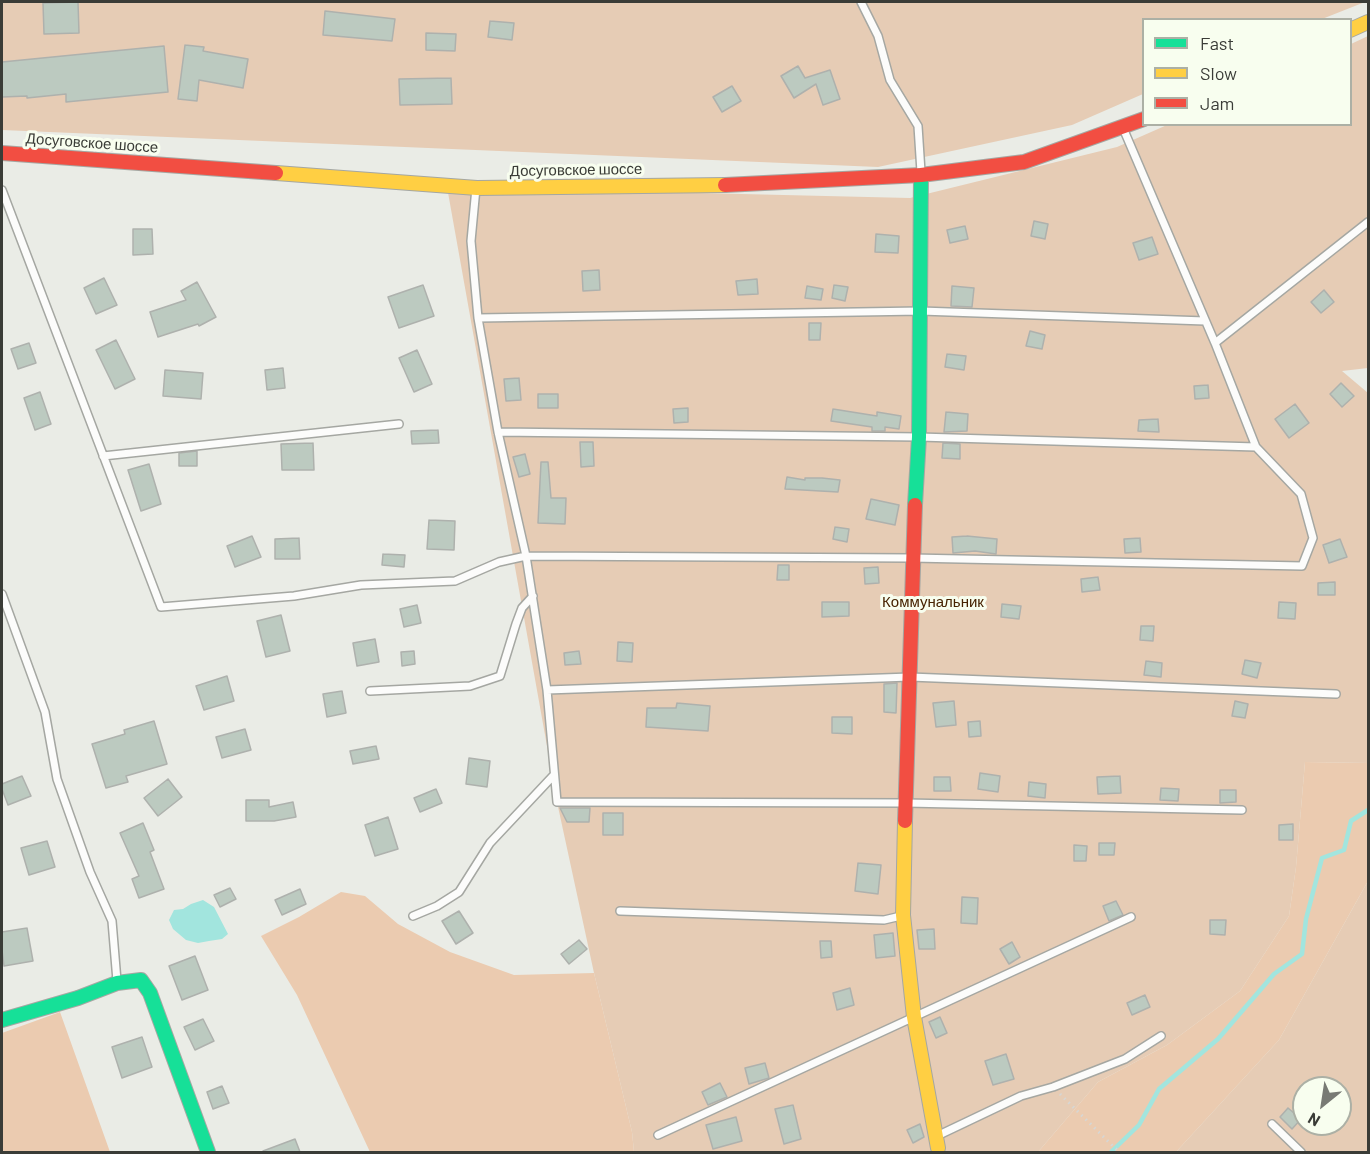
<!DOCTYPE html>
<meta charset="utf-8">
<style>
body{margin:0}
#map{position:relative;width:1370px;height:1154px;overflow:hidden;background:#eaece6;font-family:Barlow,sans-serif}
canvas{display:block}
.frame{position:absolute;inset:0;border:3px solid #3a3c37;pointer-events:none}
.legend{position:absolute;left:1142px;top:18px;width:210px;height:108px;box-sizing:border-box;background:#f8feef;border:2px solid #acb0a5;margin:0;padding:8px 10px;list-style:none;font-size:18px;color:#3a3c37}
.legend li{display:flex;align-items:center;gap:12px;height:30px}
.legend b{width:30px;border:2px solid #acb0a5}
.north{position:absolute;left:1292px;top:1076px;width:60px;height:60px;box-sizing:border-box;background:#f8feef;border:2px solid #acb0a5;border-radius:50%;rotate:210deg;font-size:16px;font-weight:700;line-height:24px;text-align:center;color:#3a3c37}
.north::after{content:'';display:block;margin:auto;width:21px;height:27px;background:#787a74;clip-path:polygon(50% 0,100% 100%,50% 72%,0 100%)}
</style>
<div id="map">
<canvas width="1370" height="1154"></canvas>
<div class="frame"></div>
<ul class="legend">
<li><b style="height:8px;background:#16e098"></b>Fast</li>
<li><b style="height:8px;background:#ffcf43"></b>Slow</li>
<li><b style="height:8px;background:#f24e42"></b>Jam</li>
</ul>
<div class="north">N</div>
</div>
<script>
const context = document.querySelector('canvas').getContext('2d');
context.lineJoin = 'round';
function fill(path, color) {
  context.fillStyle = color;
  context.fill(path, 'evenodd');
}
function toPath(rows) {
  const path = new Path2D();
  for (const r of rows) {
    path.moveTo(r[0], r[1]);
    for (let i = 2; i < r.length; i += 2) path.lineTo(r[i], r[i + 1]);
  }
  return path;
}
function strokePath(path, color, width, dash) {
  context.strokeStyle = color;
  context.lineWidth = width;
  context.lineCap = dash ? 'butt' : 'round';
  context.setLineDash(dash || []);
  context.stroke(path);
}
function label(font, color, halo, rows, align = 'center') {
  context.font = font + ' Barlow,sans-serif';
  context.lineWidth = 6;
  context.setLineDash([]);
  context.textBaseline = 'middle';
  context.strokeStyle = halo;
  context.fillStyle = color;
  for (const [text, x, y, turn = 0] of rows) {
    context.save();
    context.translate(x, y);
    context.rotate((+turn || 0) * Math.PI / 180);
    context.textAlign = isNaN(turn) ? turn : align;
    if (halo) context.strokeText(text, 0, 0);
    context.fillText(text, 0, 0);
    context.restore();
  }
}
fill(toPath([
 [2,2,1365,2,1322,19,1144,20,1143,94,1072,125,878,167,2,130],
 [1368,36,1368,368,1342,371,1368,393,1368,763,1305,762,1296,867,1289,916,1240,991,1167,1045,1098,1082,1038,1152,634,1152,632,1132,594,973,557,802,447,187,910,198,1117,147,1167,125,1350,124,1351,44],
 [1368,881,1368,1152,1176,1152,1279,1040],
 [1304,1088,1340,1088,1340,1124,1304,1124]
]), '#e6ccb5');
fill(toPath([
 [1305,762,1368,763,1368,881,1279,1040,1176,1152,1038,1152,1098,1082,1167,1045,1240,991,1289,916,1296,867],
 [341,892,365,896,398,924,450,952,514,975,594,973,632,1132,634,1152,370,1152,297,995,261,936,299,917],
 [60,1012,110,1152,2,1152,2,1033]
]), '#ebcbb0');
fill(toPath([
 [203,900,214,907,228,934,222,939,209,941,198,943,186,940,173,929,169,920,174,910,183,909,191,904]
]), '#a2e5de');
strokePath(toPath([
 [1111,1152,1139,1125,1159,1089,1218,1039,1274,974,1302,954,1306,919,1322,858,1344,850,1351,821,1368,810]
]), '#a2e5de', 4.5);
const building = toPath([
 [78,2,79,33,44,34,43,3,78,2],
 [325,11,395,19,392,41,323,35,325,11],
 [490,21,514,23,512,40,488,37,490,21],
 [426,33,456,34,455,51,426,50,426,33],
 [185,45,204,47,203,51,248,59,243,88,199,80,197,101,178,99,185,45],
 [164,46,168,92,66,102,66,94,27,98,27,96,2,97,2,62,164,46],
 [798,66,805,78,830,70,840,99,823,105,816,84,794,98,781,76,798,66],
 [451,78,452,104,400,105,399,79,451,78],
 [732,86,741,101,722,112,713,97,732,86],
 [1034,221,1048,224,1045,239,1031,236,1034,221],
 [965,226,968,239,950,243,947,230,965,226],
 [133,229,152,229,153,254,133,255,133,229],
 [876,234,899,236,898,253,875,252,876,234],
 [1152,237,1158,254,1139,260,1133,243,1152,237],
 [599,270,600,290,583,291,582,271,599,270],
 [104,278,117,305,96,314,84,288,104,278],
 [757,279,758,294,738,295,736,281,757,279],
 [197,282,216,317,199,326,198,324,158,337,150,312,186,300,181,291,197,282],
 [423,285,434,316,399,328,388,297,423,285],
 [834,285,848,287,845,301,832,298,834,285],
 [807,286,823,289,821,300,805,298,807,286],
 [952,286,974,288,972,307,951,306,952,286],
 [1324,290,1334,302,1321,313,1311,302,1324,290],
 [809,323,821,323,820,340,809,340,809,323],
 [1030,331,1045,335,1042,349,1026,346,1030,331],
 [116,340,135,379,115,389,96,350,116,340],
 [29,343,36,363,18,369,11,349,29,343],
 [417,350,432,384,414,392,399,358,417,350],
 [947,354,966,356,964,370,945,367,947,354],
 [283,368,285,388,267,390,265,370,283,368],
 [165,370,203,373,201,399,163,396,165,370],
 [519,378,521,400,506,401,504,379,519,378],
 [1341,383,1354,396,1342,407,1330,394,1341,383],
 [1208,385,1209,398,1195,399,1194,386,1208,385],
 [40,392,51,424,35,430,24,398,40,392],
 [538,394,558,394,558,408,538,408,538,394],
 [1295,404,1309,423,1289,438,1275,419,1295,404],
 [688,408,688,422,674,423,673,409,688,408],
 [833,409,877,416,877,412,901,416,899,429,885,427,885,431,872,431,872,427,831,421,833,409],
 [946,412,968,414,967,431,944,432,946,412],
 [1158,419,1159,432,1138,431,1139,420,1158,419],
 [438,430,439,443,412,444,411,431,438,430],
 [580,442,593,442,594,466,581,467,580,442],
 [313,443,314,470,282,470,281,444,313,443],
 [943,443,960,444,960,459,942,458,943,443],
 [197,451,197,466,179,466,179,453,197,451],
 [525,454,530,474,519,477,513,457,525,454],
 [541,462,548,462,551,498,566,498,565,524,538,523,541,462],
 [149,464,161,504,141,511,128,470,149,464],
 [787,477,805,480,805,478,822,478,840,480,838,492,785,489,787,477],
 [871,499,899,505,895,525,866,519,871,499],
 [429,520,455,521,454,550,427,549,429,520],
 [835,527,849,529,847,542,833,539,835,527],
 [252,536,261,557,235,567,227,546,252,536],
 [967,536,997,539,996,554,975,551,953,553,952,537,967,536],
 [299,538,300,559,275,559,275,539,299,538],
 [1140,538,1141,552,1125,553,1124,539,1140,538],
 [1340,539,1347,557,1329,563,1323,545,1340,539],
 [383,554,405,555,404,567,382,565,383,554],
 [778,565,789,565,789,580,777,580,778,565],
 [878,567,879,583,865,584,864,568,878,567],
 [1098,577,1100,590,1082,592,1081,579,1098,577],
 [1335,582,1335,595,1318,595,1318,583,1335,582],
 [822,602,849,602,849,616,822,617,822,602],
 [1279,602,1296,603,1295,619,1278,618,1279,602],
 [1002,604,1021,606,1019,619,1001,617,1002,604],
 [417,605,421,623,404,627,400,609,417,605],
 [281,615,290,651,266,657,257,621,281,615],
 [1141,626,1154,626,1153,641,1140,640,1141,626],
 [375,639,379,662,357,666,353,643,375,639],
 [618,642,633,643,632,662,617,661,618,642],
 [414,651,415,664,402,666,401,652,414,651],
 [579,651,581,664,565,665,564,653,579,651],
 [1245,660,1261,663,1257,678,1242,674,1245,660],
 [1146,661,1162,663,1161,677,1144,675,1146,661],
 [227,676,234,701,204,710,196,686,227,676],
 [897,683,896,713,884,712,884,684,897,683],
 [342,691,346,713,327,717,323,694,342,691],
 [954,701,956,725,936,727,933,703,954,701],
 [1235,701,1248,704,1245,718,1232,716,1235,701],
 [677,703,710,706,708,731,646,727,647,708,676,708,677,703],
 [832,717,852,717,852,734,832,733,832,717],
 [154,721,167,764,126,776,128,782,106,788,92,744,125,734,124,730,154,721],
 [980,721,981,736,969,737,968,722,980,721],
 [245,729,251,750,222,758,216,737,245,729],
 [376,746,379,759,353,764,350,751,376,746],
 [469,758,490,761,487,787,466,784,469,758],
 [980,773,1000,776,998,792,978,789,980,773],
 [22,776,31,796,8,805,2,789,2,784,22,776],
 [1120,776,1121,793,1098,794,1097,777,1120,776],
 [934,777,950,777,951,791,934,791,934,777],
 [168,779,182,797,158,816,144,798,168,779],
 [1029,782,1046,784,1045,798,1028,796,1029,782],
 [1161,788,1179,789,1178,801,1160,800,1161,788],
 [436,789,442,803,420,812,414,798,436,789],
 [1220,790,1236,790,1236,802,1220,803,1220,790],
 [246,800,269,800,269,807,293,802,296,817,274,821,246,821,246,800],
 [560,808,590,808,589,822,567,822,560,808],
 [603,813,623,813,623,835,603,835,603,813],
 [388,817,398,849,375,856,365,825,388,817],
 [143,823,154,850,150,852,164,889,139,898,132,879,139,876,120,833,143,823],
 [1293,824,1293,840,1279,840,1279,825,1293,824],
 [47,841,55,867,29,875,21,848,47,841],
 [1099,843,1115,843,1114,855,1099,855,1099,843],
 [1074,845,1087,846,1086,861,1074,861,1074,845],
 [858,863,881,865,878,894,855,891,858,863],
 [230,888,236,899,220,907,214,895,230,888],
 [300,889,306,904,282,915,275,900,300,889],
 [962,897,978,898,977,924,961,923,962,897],
 [1116,901,1123,915,1109,921,1103,906,1116,901],
 [459,911,473,933,456,944,442,921,459,911],
 [1210,920,1226,920,1225,935,1210,934,1210,920],
 [27,928,33,961,4,966,2,950,2,932,27,928],
 [934,929,935,949,919,949,917,930,934,929],
 [893,933,895,956,876,958,874,935,893,933],
 [579,940,587,949,569,964,561,954,579,940],
 [820,941,831,941,832,957,821,958,820,941],
 [1012,942,1020,957,1009,964,1000,949,1012,942],
 [195,956,208,990,182,1000,169,966,195,956],
 [850,988,854,1005,837,1010,833,993,850,988],
 [1145,995,1150,1007,1132,1015,1127,1003,1145,995],
 [940,1017,947,1033,936,1038,929,1022,940,1017],
 [203,1019,214,1041,195,1050,184,1027,203,1019],
 [142,1037,152,1067,122,1078,112,1047,142,1037],
 [1006,1054,1014,1079,993,1085,985,1061,1006,1054],
 [765,1063,769,1078,749,1084,745,1068,765,1063],
 [720,1083,727,1097,708,1105,702,1092,720,1083],
 [222,1086,229,1103,213,1109,207,1092,222,1086],
 [793,1105,801,1139,784,1144,775,1109,793,1105],
 [1288,1108,1301,1119,1292,1129,1280,1117,1288,1108],
 [736,1117,742,1141,713,1149,706,1125,736,1117],
 [920,1124,924,1137,913,1143,907,1130,920,1124],
 [295,1139,300,1152,264,1152,263,1151,295,1139]
]);
fill(building, '#bccac0');
strokePath(building, '#aeb1ad', 1.5);
const lane = toPath([
 [861,2,878,36,890,80,918,126,921,172],
 [476,188,471,241,478,318,498,432,526,556,547,690,557,802],
 [2,190,161,607,294,596,361,585,455,581,499,562,526,556,912,558,1302,566,1313,538,1301,494,1256,447,1215,343,1123,128],
 [478,318,921,311,1205,321],
 [1215,343,1368,222],
 [498,432,919,437,1256,447],
 [103,456,399,424],
 [2,594,45,712,57,779,90,872,112,921,117,981],
 [547,690,910,677,1336,694],
 [370,691,470,686,500,676,516,624,522,608,533,596],
 [557,802,906,803,1242,810],
 [620,911,884,920,901,916],
 [413,916,437,906,459,892,490,843,553,776,553,779],
 [1272,1124,1301,1152],
 [658,1135,1131,917],
 [939,1135,1021,1096,1053,1087,1125,1059,1161,1036]
]);
const fast = toPath([
 [915,505,919,437,921,175],
 [2,1020,78,998,117,983,141,980,150,993,208,1152]
]);
const slow = toPath([
 [1350,30,1368,22],
 [276,173,477,188,725,185],
 [905,821,903,915,914,1017,938,1148]
]);
const jam = toPath([
 [2,153,276,173],
 [725,185,921,175,1024,162,1144,119],
 [905,821,915,505]
]);
strokePath(lane, '#a5a7a2', 10);
strokePath(fast, '#a5a7a2', 16);
strokePath(slow, '#a5a7a2', 16);
strokePath(jam, '#a5a7a2', 16);
strokePath(toPath([
 [1060,1094,1119,1152]
]), '#d6d7d5', 3, [1.5, 4.5]);
strokePath(lane, '#fcfcfb', 7);
strokePath(fast, '#16e098', 14);
strokePath(slow, '#ffcf43', 14);
strokePath(jam, '#f24e42', 14);
label('15px', '#3a3c37', '#f8feef', [
 ["Досуговское шоссе",92,143,4],
 ["Досуговское шоссе",576,170,-1]
]);
label('15px', '#462200', '#f8feef', [
 ["Коммунальник",933,602]
]);
</script>
